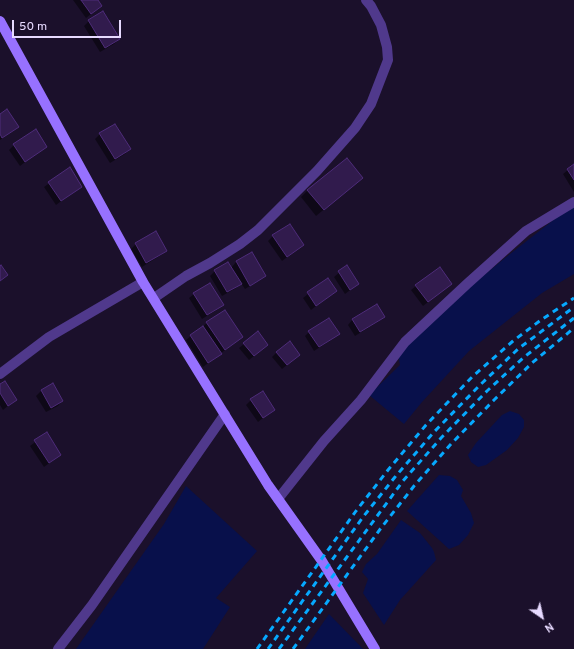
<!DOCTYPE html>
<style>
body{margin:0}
#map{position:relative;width:574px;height:649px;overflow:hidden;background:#1b102b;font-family:Overpass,sans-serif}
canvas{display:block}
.north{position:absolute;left:522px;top:597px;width:40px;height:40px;-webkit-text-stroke:3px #1b102b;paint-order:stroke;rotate:146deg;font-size:11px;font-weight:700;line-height:16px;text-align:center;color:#e7daff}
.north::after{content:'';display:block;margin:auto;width:14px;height:18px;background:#e7daff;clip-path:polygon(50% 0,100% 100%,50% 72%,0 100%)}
.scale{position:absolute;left:12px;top:20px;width:109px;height:18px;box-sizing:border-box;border:2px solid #e7daff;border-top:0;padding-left:5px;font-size:12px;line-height:14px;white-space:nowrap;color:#e7daff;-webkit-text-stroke:3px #1b102b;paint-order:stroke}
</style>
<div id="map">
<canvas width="574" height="649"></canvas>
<div class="north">N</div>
<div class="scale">50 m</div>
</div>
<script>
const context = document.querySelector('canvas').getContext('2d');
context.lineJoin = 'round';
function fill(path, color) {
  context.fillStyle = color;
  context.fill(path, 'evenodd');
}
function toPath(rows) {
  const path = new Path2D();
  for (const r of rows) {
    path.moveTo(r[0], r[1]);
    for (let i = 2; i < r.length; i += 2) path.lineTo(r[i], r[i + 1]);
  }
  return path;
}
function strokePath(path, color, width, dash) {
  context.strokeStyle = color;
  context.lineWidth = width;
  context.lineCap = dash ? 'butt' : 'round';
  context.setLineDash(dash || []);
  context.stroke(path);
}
fill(toPath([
 [574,205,574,274,542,293,469,351,422,402,404,424,369,395,400,365,397,352,434,316,505,258,570,207],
 [510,411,519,414,524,420,524,427,518,438,507,450,486,465,478,467,471,462,468,455,476,443,502,415],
 [439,475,450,476,457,480,463,490,461,496,471,513,474,523,468,535,459,545,449,549,407,511],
 [186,486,257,551,216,598,230,607,203,649,76,649,164,524],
 [401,520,420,533,432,548,434,552,436,560,400,600,384,625,363,593,368,579,362,572,366,564,377,554],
 [329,614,363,649,305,649]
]), '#08104b');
fill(toPath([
 [73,0,97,0,101,6,86,18],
 [103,12,119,39,114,44,100,52,84,26,89,21],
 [0,115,17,127,0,140],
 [115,125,129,149,125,154,110,163,95,139,100,134],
 [14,145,46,146,20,166,9,150],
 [574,165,574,192,563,174],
 [69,169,81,186,56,205,44,187],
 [362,178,316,216,301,197,308,190],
 [273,236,303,245,282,261,268,241],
 [136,244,166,251,161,255,142,267,131,249],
 [251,253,265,276,260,280,245,289,241,283,236,288,222,296,210,276,215,271,231,268,236,262],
 [347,266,358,284,345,294,334,277],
 [327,279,335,291,311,310,303,298],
 [451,284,423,306,411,290,416,286],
 [194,294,222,305,218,309,202,319,189,298],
 [376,305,383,317,379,321,355,336,348,325,352,320],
 [207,323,242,337,203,367,186,340],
 [309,332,338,334,334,338,314,351,305,336],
 [244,344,263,349,249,360,239,348],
 [277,352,299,355,282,369,272,357],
 [53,385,62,401,58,406,46,412,36,396,41,391],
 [0,386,16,399,3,410,0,405],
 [251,400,274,409,258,422,246,405],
 [46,434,60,455,44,467,30,446]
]), '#0007');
const building = toPath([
 [81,0,98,0,102,6,91,14,81,0],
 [103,11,120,39,105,48,88,20,103,11],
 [7,109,19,127,2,138,0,134,0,114,7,109],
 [115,124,131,149,115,159,99,133,115,124],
 [36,129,47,147,25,162,13,144,36,129],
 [347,158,363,178,324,210,307,190,347,158],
 [574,164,574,180,567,169,574,164],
 [70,167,82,187,61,201,48,182,70,167],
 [290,224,304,245,287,257,272,235,290,224],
 [156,231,167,251,146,263,135,243,156,231],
 [252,252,266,276,250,286,236,261,252,252],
 [228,262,242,284,227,292,214,270,228,262],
 [1,265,8,275,0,281,0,266,1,265],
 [347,265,359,284,350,290,338,271,347,265],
 [440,267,452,284,428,302,415,285,440,267],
 [328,278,337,291,316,306,307,292,328,278],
 [210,283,224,305,207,315,193,293,210,283],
 [377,304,385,317,360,332,352,319,377,304],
 [225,310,243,337,225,350,206,322,225,310],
 [329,318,340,334,319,347,308,331,329,318],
 [203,326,222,354,208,363,190,335,203,326],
 [258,331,268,345,254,356,243,343,258,331],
 [290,341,300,355,287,365,276,352,290,341],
 [5,381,17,400,8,406,0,393,0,384,5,381],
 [53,383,63,401,51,408,41,390,53,383],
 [263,391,275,410,263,418,250,399,263,391],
 [47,432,61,455,49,463,34,440,47,432]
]);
fill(building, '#311b4d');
strokePath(building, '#4e2c7a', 1);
strokePath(toPath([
 [154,298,186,276,210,263,240,244,258,230,317,171,355,128,371,104,388,60,387,47,381,25,371,6,366,0],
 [0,374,49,337,143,282],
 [278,499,324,441,361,400,405,342,467,284,526,231,574,202],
 [58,649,92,605,225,414]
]), '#50398c', 10);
strokePath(toPath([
 [0,21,143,282,268,485,322,561,375,649]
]), '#9771ff', 10);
strokePath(toPath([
 [257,649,356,511,388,470,426,425,472,377,513,341,541,320,574,298],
 [268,649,363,517,395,477,434,432,480,385,518,349,574,307],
 [279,649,403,481,441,438,487,391,523,358,574,318],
 [293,649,381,528,414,486,451,444,494,400,532,363,574,328]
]), '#06a9ff', 3, [6, 5]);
</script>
